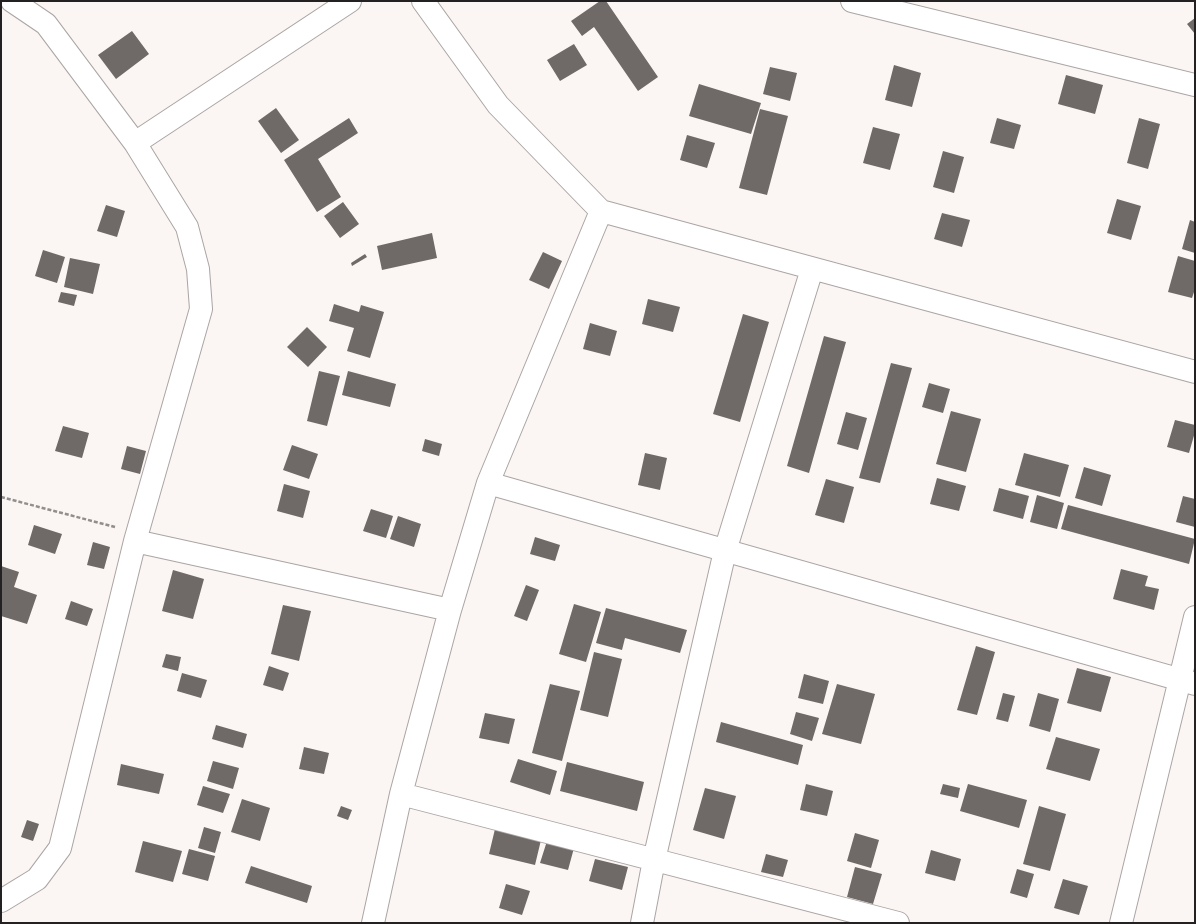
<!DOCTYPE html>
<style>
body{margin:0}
#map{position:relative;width:1196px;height:924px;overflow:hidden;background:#fbf5f4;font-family:"Exo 2",sans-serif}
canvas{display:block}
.frame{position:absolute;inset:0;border:2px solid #232121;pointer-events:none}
</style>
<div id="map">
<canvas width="1196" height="924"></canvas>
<div class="frame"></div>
</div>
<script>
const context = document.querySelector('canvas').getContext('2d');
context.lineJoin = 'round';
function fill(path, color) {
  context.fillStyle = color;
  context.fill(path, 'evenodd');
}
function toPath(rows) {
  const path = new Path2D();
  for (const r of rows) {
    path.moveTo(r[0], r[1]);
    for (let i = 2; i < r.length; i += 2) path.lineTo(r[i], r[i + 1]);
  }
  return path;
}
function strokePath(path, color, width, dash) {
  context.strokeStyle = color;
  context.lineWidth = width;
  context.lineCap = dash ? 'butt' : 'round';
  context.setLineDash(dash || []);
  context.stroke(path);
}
fill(toPath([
 [600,1,606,1,658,77,638,91,594,27,582,36,571,21],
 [1195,18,1195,34,1187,24],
 [132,31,149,54,116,79,98,55],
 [574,44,587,65,560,81,547,60],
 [894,65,921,73,912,107,885,100],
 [770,67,797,73,790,101,763,94],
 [1066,75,1103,85,1095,114,1058,104],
 [699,84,761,103,751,134,689,116],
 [276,108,299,140,281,153,258,121],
 [760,109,788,116,767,195,739,188],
 [349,118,358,133,318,159,341,197,317,212,284,160],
 [997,118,1021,125,1014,149,990,143],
 [1139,118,1160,124,1148,169,1127,163],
 [873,127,900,134,890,170,863,163],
 [687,135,715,143,707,168,680,160],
 [943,151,964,157,954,193,933,187],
 [1117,199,1141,206,1131,240,1107,233],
 [343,202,359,224,340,238,324,216],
 [106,205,125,211,117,237,97,231],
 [942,213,970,220,962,247,934,239],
 [1190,220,1195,222,1195,253,1182,249],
 [432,233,437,258,382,270,377,246],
 [43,250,65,257,57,283,35,276],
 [543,252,562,261,549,289,529,280],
 [365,254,367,257,352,266,351,263],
 [1178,256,1195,261,1195,289,1192,298,1168,292],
 [70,258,100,264,93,294,64,287],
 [61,292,77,295,74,306,58,302],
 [648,299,680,307,673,332,642,324],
 [334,304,359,312,361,305,384,312,370,358,347,351,354,328,329,321],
 [743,314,769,322,740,422,713,414],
 [590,323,617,331,610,356,583,349],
 [307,327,327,347,308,367,287,347],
 [824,336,846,342,809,473,787,466],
 [891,363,912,368,880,483,859,478],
 [319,371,340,376,327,426,307,421],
 [348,371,396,384,390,407,342,395],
 [929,383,950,389,943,413,922,407],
 [951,411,981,419,966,472,936,464],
 [846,412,867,418,858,450,837,444],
 [1175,420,1195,425,1195,432,1189,453,1167,447],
 [63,426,89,433,82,458,55,451],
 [425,439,442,444,439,456,422,451],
 [292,445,318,454,309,479,283,470],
 [127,446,146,451,140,474,121,469],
 [645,453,667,458,660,490,638,485],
 [1024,453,1069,465,1060,497,1015,485],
 [1084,467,1111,475,1102,506,1075,498],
 [937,478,966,486,959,511,930,504],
 [826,479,854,487,844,523,815,515],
 [284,484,310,491,303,518,277,511],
 [999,488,1029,496,1023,519,993,511],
 [1037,495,1064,503,1057,529,1030,522],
 [1183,496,1195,499,1195,527,1176,522],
 [1068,505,1195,539,1189,564,1061,529],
 [371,509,393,516,386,538,363,531],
 [398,516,421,524,414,547,390,539],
 [34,525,62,534,55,554,28,545],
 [535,537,560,545,555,561,530,554],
 [93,542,110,547,104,569,87,565],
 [1,566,19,572,14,587,37,595,27,624,1,616],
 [1121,569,1148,576,1145,586,1159,589,1154,610,1113,599],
 [173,570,204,579,193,619,162,611],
 [526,585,539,590,527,621,514,616],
 [71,601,93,609,87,626,65,619],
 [574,604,601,612,586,662,559,654],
 [283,605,311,611,299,661,271,654],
 [606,608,687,630,680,653,625,638,622,650,596,643],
 [976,646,995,652,977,715,957,710],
 [594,652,622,659,608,717,580,710],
 [166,654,181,657,178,671,162,667],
 [269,666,289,673,283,691,263,685],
 [1077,668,1111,677,1101,712,1067,703],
 [182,673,207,680,201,698,177,691],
 [804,674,829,681,823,704,798,698],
 [550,684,580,691,562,761,532,753],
 [837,684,875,694,861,744,822,734],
 [1003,693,1015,696,1008,722,996,719],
 [1038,693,1059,699,1050,732,1029,726],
 [796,712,819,718,812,741,790,734],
 [485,713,515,719,509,744,479,738],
 [721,722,803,745,798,765,716,742],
 [216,725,247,734,243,748,212,739],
 [1056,737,1100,749,1090,781,1046,769],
 [304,747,329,753,324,774,299,769],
 [518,759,557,771,550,795,510,782],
 [213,761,239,768,233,789,207,781],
 [567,762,644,782,637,811,560,791],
 [121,764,164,774,159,794,117,785],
 [806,784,833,791,827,816,800,810],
 [943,784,960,788,958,798,940,794],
 [968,784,1027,800,1019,828,960,811],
 [203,786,230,794,223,813,197,805],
 [705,788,736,796,724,839,693,830],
 [242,799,270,808,260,841,231,832],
 [341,806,352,810,348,820,337,816],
 [1039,806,1066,814,1050,871,1023,864],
 [27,820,39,824,33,841,21,837],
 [204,827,221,832,215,853,198,848],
 [495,829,541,840,535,865,489,854],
 [855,833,879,840,871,868,847,861],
 [143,841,182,851,173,882,135,872],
 [547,841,574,848,568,870,540,863],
 [189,849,215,856,208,881,182,874],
 [931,850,961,859,955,881,925,873],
 [766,854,788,860,783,877,761,872],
 [595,859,628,867,622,890,589,881],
 [251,866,312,886,307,903,245,883],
 [855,867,882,874,873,904,847,897],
 [1017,869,1034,874,1027,898,1010,893],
 [1063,879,1088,886,1079,915,1054,908],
 [506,884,530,891,522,915,499,908]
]), '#6f6968');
const street = toPath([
 [12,1,46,24,135,143],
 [350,1,135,143,187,227,198,269,201,309,135,541,450,610],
 [423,1,498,105,601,211,1195,372],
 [852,1,1195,85],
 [488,483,1195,684],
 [401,794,898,923],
 [1,901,37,879,60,848,135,541],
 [373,923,401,794,450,610,488,483,601,211],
 [642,923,654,860,725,551,812,269],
 [1121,923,1195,617]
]);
strokePath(street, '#aba5a4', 24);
strokePath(toPath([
 [1,497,115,527]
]), '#928e8e', 2.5, [4, 2]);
strokePath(street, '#fff', 22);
</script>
